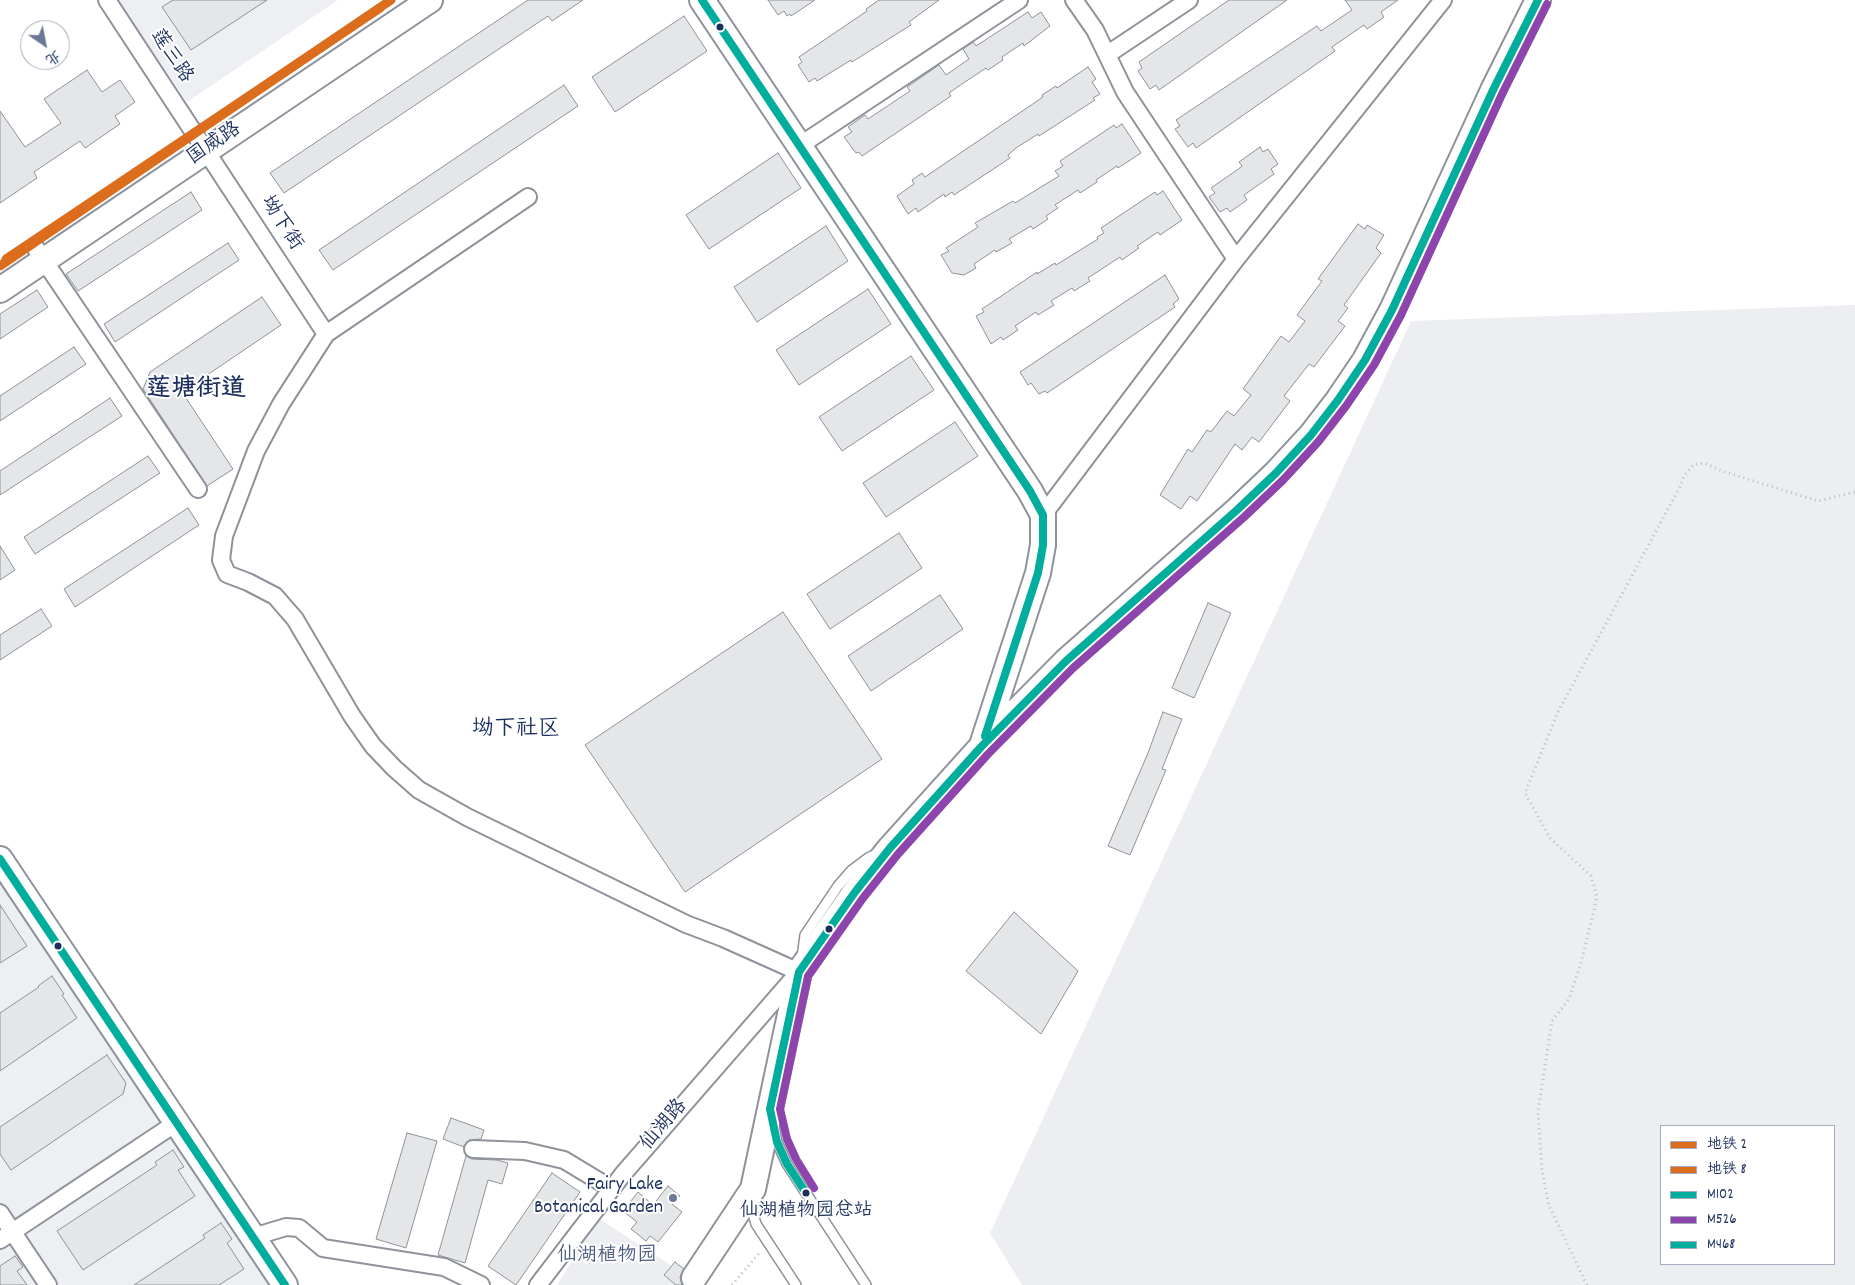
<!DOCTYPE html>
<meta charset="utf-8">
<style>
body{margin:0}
#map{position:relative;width:1855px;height:1285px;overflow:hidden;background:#fff;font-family:Dekko,"LXGW WenKai TC",sans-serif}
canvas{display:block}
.legend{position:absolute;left:1660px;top:1125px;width:175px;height:140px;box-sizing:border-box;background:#fff;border:1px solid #a4acbf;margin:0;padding:6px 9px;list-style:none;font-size:15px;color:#1b2f5e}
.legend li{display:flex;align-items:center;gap:10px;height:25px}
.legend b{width:25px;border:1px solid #a4acbf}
.north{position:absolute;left:20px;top:20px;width:50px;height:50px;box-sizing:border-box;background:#fff;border:1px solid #a4acbf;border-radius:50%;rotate:147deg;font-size:14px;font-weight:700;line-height:20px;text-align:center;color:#1b2f5e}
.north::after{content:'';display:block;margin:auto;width:18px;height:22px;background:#6b7896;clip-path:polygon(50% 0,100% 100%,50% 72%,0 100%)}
</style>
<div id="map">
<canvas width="1855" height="1285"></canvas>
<ul class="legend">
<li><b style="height:6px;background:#db6d1c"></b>地铁 2</li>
<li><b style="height:6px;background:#db6d1c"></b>地铁 8</li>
<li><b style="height:6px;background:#01ad9c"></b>M102</li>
<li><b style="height:6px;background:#8e44ad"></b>M526</li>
<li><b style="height:6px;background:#01ad9c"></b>M468</li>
</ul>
<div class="north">北</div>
</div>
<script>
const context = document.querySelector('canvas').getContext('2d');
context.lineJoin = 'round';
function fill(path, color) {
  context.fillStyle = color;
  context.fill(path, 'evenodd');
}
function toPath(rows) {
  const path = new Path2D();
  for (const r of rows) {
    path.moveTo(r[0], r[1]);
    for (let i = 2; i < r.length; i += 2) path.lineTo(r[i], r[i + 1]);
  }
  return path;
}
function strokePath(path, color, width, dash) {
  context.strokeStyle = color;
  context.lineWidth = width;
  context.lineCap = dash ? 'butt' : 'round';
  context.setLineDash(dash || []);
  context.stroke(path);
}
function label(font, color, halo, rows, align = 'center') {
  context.font = font + ' Dekko,"LXGW WenKai TC",sans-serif';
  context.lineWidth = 4;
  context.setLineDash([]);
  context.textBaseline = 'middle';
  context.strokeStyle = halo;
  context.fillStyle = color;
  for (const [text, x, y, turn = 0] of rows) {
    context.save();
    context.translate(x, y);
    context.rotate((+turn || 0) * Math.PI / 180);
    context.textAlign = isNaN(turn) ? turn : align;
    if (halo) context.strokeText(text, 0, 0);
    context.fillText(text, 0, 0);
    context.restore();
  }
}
fill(toPath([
 [118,0,338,0,187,102],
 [0,876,271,1285,0,1285]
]), '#edeff3');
fill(toPath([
 [1855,305,1855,1285,1022,1285,990,1233,1411,321],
 [1661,1126,1834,1126,1834,1264,1661,1264],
 [598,1218,672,1266,675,1262,703,1285,557,1285]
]), '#edeef2');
const building = toPath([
 [173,0,267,0,191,50,162,7,173,0],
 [528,0,583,0,552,21,548,16,284,193,270,173,528,0],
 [768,0,815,0,791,16,790,14,787,16,784,11,778,15,768,0],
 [879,0,939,0,909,22,911,25,852,62,851,60,817,81,815,78,809,82,798,65,802,62,799,57,867,11,866,9,879,0],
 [1229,0,1287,0,1159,90,1156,85,1150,89,1138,71,1142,68,1139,62,1229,0],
 [1345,0,1398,0,1381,12,1384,17,1367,29,1364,25,1332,47,1335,51,1275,93,1196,148,1193,143,1188,147,1175,129,1180,126,1176,120,1317,26,1321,31,1352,10,1345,0],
 [1028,12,1032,18,1041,12,1050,26,1024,46,1023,43,1002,57,1003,60,988,70,986,68,959,86,949,93,951,96,862,156,859,152,856,153,844,137,852,132,848,127,865,115,868,119,910,91,907,87,939,65,946,75,969,59,963,49,973,42,976,46,1028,12],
 [684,16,707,51,615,112,592,77,684,16],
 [1088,67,1096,79,1092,82,1100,94,1093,98,1095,100,1039,136,1038,134,1016,148,1008,155,1010,158,954,195,952,192,945,197,944,194,918,212,916,208,908,214,897,196,914,184,912,180,922,173,925,177,1043,97,1042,95,1056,86,1057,88,1088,67],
 [87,70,102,92,120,80,135,102,115,116,120,124,85,148,80,141,34,172,37,178,0,203,0,111,25,147,61,123,44,99,87,70],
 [564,85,578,106,333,270,319,250,564,85],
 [1122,124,1141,153,1118,168,1117,166,1096,180,1097,182,1080,193,1078,190,1055,205,1058,208,1046,216,1048,219,1033,229,1031,226,1009,239,1012,243,996,252,995,250,974,264,976,268,964,275,952,273,941,255,949,251,946,248,978,227,975,223,1013,201,1015,203,1059,176,1055,171,1063,166,1060,161,1114,125,1116,128,1122,124],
 [1260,147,1263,152,1268,149,1278,164,1271,169,1274,174,1244,195,1247,200,1230,212,1227,208,1220,212,1209,197,1215,193,1211,188,1237,170,1242,166,1239,162,1260,147],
 [778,153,801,188,709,249,686,215,778,153],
 [1163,191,1182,220,1160,235,1158,232,1137,246,1139,248,1122,260,1120,257,1088,278,1090,281,1074,291,1072,288,1051,301,1054,305,1038,315,1036,312,1015,326,1018,330,1003,340,1001,337,991,344,976,316,984,312,982,309,1037,272,1037,274,1055,263,1056,265,1098,239,1097,237,1104,233,1101,228,1155,192,1157,195,1163,191],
 [191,192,202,210,78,291,66,274,191,192],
 [1358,224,1365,229,1367,225,1384,235,1376,248,1381,253,1344,305,1348,308,1338,321,1345,326,1314,367,1309,364,1284,396,1290,401,1259,442,1252,437,1242,450,1235,444,1197,501,1190,496,1181,509,1160,495,1188,449,1192,452,1207,430,1211,432,1227,411,1234,416,1251,395,1243,389,1281,336,1289,342,1305,321,1297,315,1322,281,1318,279,1358,224],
 [826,226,848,261,757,322,734,287,826,226],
 [228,243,239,260,115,342,104,324,228,243],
 [1165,275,1179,299,1173,304,1175,307,1047,393,1045,391,1039,394,1031,383,1028,385,1020,372,1165,275],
 [868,289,891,324,799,385,776,350,868,289],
 [37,290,48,307,0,339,0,314,37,290],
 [262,297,281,325,182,392,233,469,207,486,143,389,150,372,262,297],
 [74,347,86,364,0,421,0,396,74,347],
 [911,356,934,390,842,451,819,417,911,356],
 [110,398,122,416,0,495,0,471,110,398],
 [955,422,978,456,886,517,863,483,955,422],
 [148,456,160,473,35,554,24,537,148,456],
 [188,508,199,525,75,607,64,589,188,508],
 [899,533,922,568,830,629,807,594,899,533],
 [0,546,15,570,0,580,0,546],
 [940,595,963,629,871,691,848,656,940,595],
 [1208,603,1231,613,1194,698,1172,688,1208,603],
 [41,609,52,626,0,660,0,635,41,609],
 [783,612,882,759,685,892,585,745,783,612],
 [1163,712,1182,719,1162,769,1166,770,1130,855,1108,846,1148,753,1163,712],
 [0,905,27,946,0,963,0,905],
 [1014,912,1078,971,1041,1034,966,971,1014,912],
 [52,976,64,994,62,995,77,1018,0,1071,0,1013,39,987,38,986,52,976],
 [107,1055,126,1083,123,1094,11,1170,0,1154,0,1127,107,1055],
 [451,1118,484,1130,481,1139,469,1140,464,1147,443,1139,451,1118],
 [407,1133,437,1141,406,1248,376,1239,407,1133],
 [173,1150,184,1167,178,1170,195,1196,83,1270,57,1231,157,1165,155,1162,173,1150],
 [466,1156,472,1159,497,1160,508,1163,502,1184,488,1180,465,1263,438,1255,466,1156],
 [552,1173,580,1192,516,1285,488,1266,552,1173],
 [668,1186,680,1196,672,1204,682,1212,658,1242,650,1236,646,1241,631,1229,637,1222,623,1211,638,1192,653,1205,668,1186],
 [221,1223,232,1239,227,1243,244,1269,219,1285,134,1285,205,1238,203,1235,221,1223],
 [15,1256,23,1267,17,1271,27,1285,0,1285,0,1266,15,1256],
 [675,1262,684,1269,680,1277,682,1285,676,1285,664,1275,675,1262]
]);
fill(building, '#e5e6e8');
strokePath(building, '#8e929a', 1);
const lane = toPath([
 [802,958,805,935,838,886,852,870,868,858,876,854],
 [774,1126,777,1142,787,1164,866,1285],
 [752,1199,751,1206,756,1224,796,1285]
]);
const street = toPath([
 [107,0,326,334],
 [1074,0,1095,30,1125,92,1236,259],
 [1108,54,1189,0],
 [799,146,1019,0],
 [528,197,326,334,281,404,256,451,224,536,221,560,227,574,248,582,275,596,295,619,352,716,373,746,394,768,419,790,467,817,686,924,723,938,799,972,623,1174,538,1285],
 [35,247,198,489],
 [1043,515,1236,259,1443,0],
 [473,1149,525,1151,564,1160,612,1189],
 [0,1213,48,1285],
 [253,1237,286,1227,299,1228,323,1248,444,1267,481,1285],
 [0,1240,176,1123]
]);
const secondary = toPath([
 [702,0,1030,491,1043,515,1043,545,1038,573,983,742],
 [0,290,430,0],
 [0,859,285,1285],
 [694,1278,753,1189,799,972,855,892,890,848,981,747,1066,661,1237,510,1276,473,1311,435,1338,400,1365,360,1392,310,1494,88,1538,0]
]);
strokePath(lane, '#8e929a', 12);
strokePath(street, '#8e929a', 20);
strokePath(secondary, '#8e929a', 28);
strokePath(toPath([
 [732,1285,761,1251],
 [1587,1285,1549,1206,1542,1171,1538,1111,1552,1021,1569,999,1581,963,1597,897,1591,876,1550,838,1525,793,1558,712,1680,487,1684,476,1693,465,1704,463,1719,470,1818,501,1855,492]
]), '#b9bcc1', 3, [1, 4]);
strokePath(lane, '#fff', 9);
strokePath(street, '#fff', 16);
strokePath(secondary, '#fff', 24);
strokePath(toPath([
 [702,0,1030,491,1043,515,1043,545,1038,573,985,736],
 [806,1193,787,1164,777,1142,770,1109,799,972,855,892,890,848,981,747,1066,661,1237,510,1276,473,1311,435,1338,400,1365,360,1392,310,1494,88,1538,0]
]), '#01ad9c', 8);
strokePath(toPath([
 [814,1188,796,1159,787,1139,780,1109,808,976,863,898,898,854,988,754,1073,668,1244,517,1283,480,1318,442,1346,406,1374,365,1401,315,1503,92,1547,4]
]), '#8e44ad', 8);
strokePath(toPath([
 [0,859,285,1285]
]), '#01ad9c', 8);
strokePath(toPath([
 [0,266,391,0]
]), '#db6d1c', 9);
strokePath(toPath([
 [6,259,380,8]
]), '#db6d1c', 9);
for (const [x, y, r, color] of [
 [720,27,4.5,"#1b2f5e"],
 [829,929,4.5,"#1b2f5e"],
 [58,946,4.5,"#1b2f5e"],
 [806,1193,4.5,"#1b2f5e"],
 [673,1198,5,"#6b7896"]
]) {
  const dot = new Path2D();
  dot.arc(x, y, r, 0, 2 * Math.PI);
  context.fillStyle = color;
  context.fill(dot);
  strokePath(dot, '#fff', 2);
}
label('19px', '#1b2f5e', '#fff', [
 ["仙湖植物园总站",806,1212]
]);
label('20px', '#1b2f5e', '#fff', [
 ["莲三路",170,57,56],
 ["国威路",215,145,-34],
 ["坳下街",280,224,57],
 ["仙湖路",665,1126,-49]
]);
label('20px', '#1b2f5e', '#fff', [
 ["Fairy Lake",663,1186],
 ["Botanical Garden",663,1209]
], 'right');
label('20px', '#4c5c80', '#fff', [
 ["仙湖植物园",607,1257]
]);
label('22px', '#1b2f5e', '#fff', [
 ["坳下社区",516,731]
]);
label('bold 25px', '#1b2f5e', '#fff', [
 ["莲塘街道",196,392]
]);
</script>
